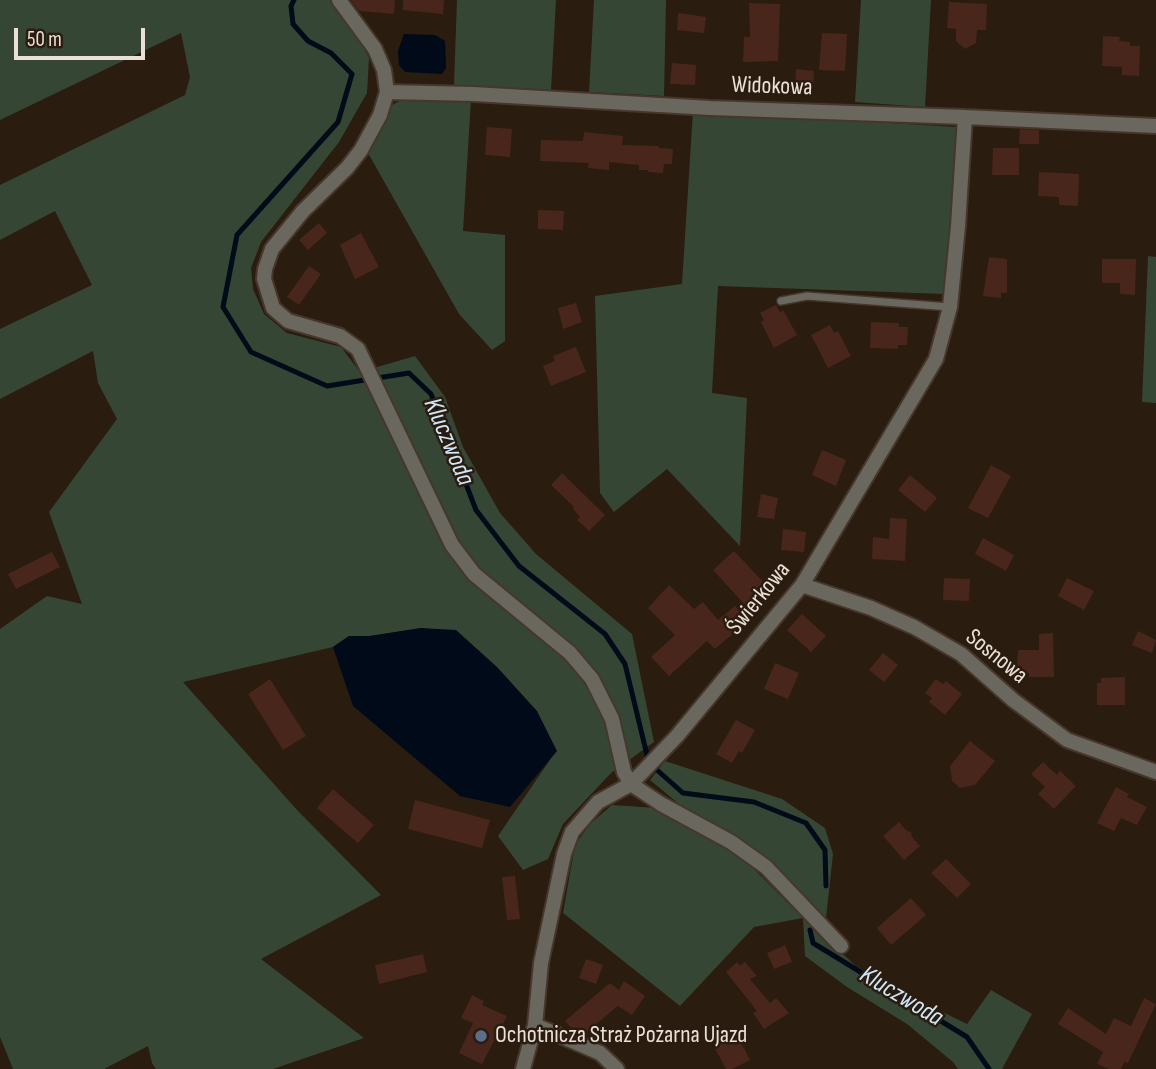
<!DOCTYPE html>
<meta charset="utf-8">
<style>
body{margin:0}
#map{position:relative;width:1156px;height:1069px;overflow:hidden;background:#2a1c0f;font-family:"Sofia Sans Condensed",sans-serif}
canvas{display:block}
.scale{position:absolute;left:14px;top:28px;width:131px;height:32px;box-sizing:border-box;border:4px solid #ebe0d8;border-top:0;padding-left:9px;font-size:21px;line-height:24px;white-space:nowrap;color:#ebe0d8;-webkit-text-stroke:5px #2a1c0f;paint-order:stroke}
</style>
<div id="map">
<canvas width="1156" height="1069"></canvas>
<div class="scale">50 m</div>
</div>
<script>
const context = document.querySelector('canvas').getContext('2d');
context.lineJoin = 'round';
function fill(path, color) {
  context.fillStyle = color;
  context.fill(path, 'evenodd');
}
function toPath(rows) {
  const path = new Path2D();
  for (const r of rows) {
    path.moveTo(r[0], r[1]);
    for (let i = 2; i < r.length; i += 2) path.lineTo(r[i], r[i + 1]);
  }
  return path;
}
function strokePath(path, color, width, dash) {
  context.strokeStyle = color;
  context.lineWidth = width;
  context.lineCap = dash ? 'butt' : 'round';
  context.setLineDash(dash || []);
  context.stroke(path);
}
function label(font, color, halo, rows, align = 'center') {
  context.font = font + ' "Sofia Sans Condensed",sans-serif';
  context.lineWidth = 5;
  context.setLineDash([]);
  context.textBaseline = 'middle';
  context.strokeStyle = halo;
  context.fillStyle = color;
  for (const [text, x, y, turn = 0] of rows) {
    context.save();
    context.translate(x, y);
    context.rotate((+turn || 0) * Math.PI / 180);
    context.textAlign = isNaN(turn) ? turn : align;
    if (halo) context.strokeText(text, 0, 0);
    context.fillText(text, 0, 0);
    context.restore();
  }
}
fill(toPath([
 [0,0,335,0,356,32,369,58,367,93,339,142,261,242,251,268,253,289,264,314,287,333,341,347,360,372,415,356,445,397,463,447,500,513,536,554,632,634,654,742,611,773,563,824,548,859,523,870,498,836,556,751,421,628,370,636,349,636,333,647,183,682,297,810,381,895,261,959,364,1038,273,1069,156,1069,152,1063,148,1046,104,1069,13,1069,0,1037,0,629,47,596,82,604,49,512,117,419,98,383,93,351,0,399,0,329,92,285,55,211,0,240,0,185,185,95,190,77,181,33,0,120],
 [457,0,556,0,551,90,454,85],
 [594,0,666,0,664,96,589,92],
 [861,0,931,0,925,107,855,102],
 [410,95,471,99,463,231,505,235,505,341,492,350,459,314,368,153,392,105],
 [693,111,956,127,945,294,718,286,712,393,747,398,740,546,667,469,614,512,600,493,595,296,682,284],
 [1148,256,1156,257,1156,403,1142,402],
 [665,761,782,799,825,828,833,854,826,918,754,852,685,809,650,780],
 [612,805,657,808,735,850,803,918,856,966,902,992,967,1024,991,990,1032,1014,1002,1069,958,1069,953,1062,907,1024,847,987,805,956,803,918,754,927,680,1006,563,913,575,845,590,824]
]), '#364635');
fill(toPath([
 [404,34,435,35,445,41,446,68,442,74,405,72,399,65,398,51],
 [421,628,456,630,497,667,537,711,557,751,510,807,460,796,353,706,333,647,349,636,370,636]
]), '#000a19');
strokePath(toPath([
 [294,0,291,6,293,24,308,41,331,53,352,74,338,122,237,235,223,307,251,352,327,386,409,373,431,394,476,510,519,566,605,634,625,664,647,755],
 [657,770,683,793,754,802,806,823,825,850,826,886],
 [810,930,813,943,967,1037,989,1069]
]), '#000a19', 5);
fill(toPath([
 [351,0,395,0,394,14,359,11],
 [403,0,444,0,443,14,403,10],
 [949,2,987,4,986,30,977,30,976,43,965,49,956,41,956,29,947,28],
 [749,3,780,4,778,61,743,62,744,37,750,37],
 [678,13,706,17,704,33,677,30],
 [822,33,847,34,845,71,819,70],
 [1103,36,1120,37,1119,41,1130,42,1130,46,1140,46,1139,76,1122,75,1122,67,1102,66],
 [672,63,696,65,695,85,670,84],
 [796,69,814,71,813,89,795,88],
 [487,127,512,129,510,157,485,155],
 [1020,129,1039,130,1039,144,1019,144],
 [584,132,623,136,622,145,659,146,659,148,673,149,672,164,664,164,663,173,648,172,648,170,639,170,639,165,609,162,609,170,588,168,589,163,540,161,541,140,583,141],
 [993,148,1019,148,1019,175,992,175],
 [1039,172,1079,174,1078,206,1059,205,1059,197,1038,196],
 [538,210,564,211,563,230,538,229],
 [319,223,327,233,308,250,299,240],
 [361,233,379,267,355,279,340,245],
 [989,257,1007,259,1007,293,1001,293,1001,298,983,296],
 [1102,259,1136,259,1135,295,1120,294,1120,283,1102,283],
 [309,266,321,274,299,305,287,297],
 [576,303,582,322,563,329,558,308],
 [776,305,780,312,783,310,797,335,774,348,761,322,764,320,760,313],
 [871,322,899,323,899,327,908,327,907,345,898,345,898,349,870,348],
 [830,325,834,333,838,331,851,356,828,368,811,335],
 [576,347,586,372,551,386,543,366,555,361,553,356],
 [822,450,846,460,836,486,812,475],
 [991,465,1011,476,988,518,968,508],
 [562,473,605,515,589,531,577,520,580,517,573,509,574,507,551,485],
 [910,475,937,498,925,512,898,490],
 [761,494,778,498,774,519,757,517],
 [890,518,907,519,905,561,872,559,873,537,889,539],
 [783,529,806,532,804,552,781,550],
 [983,538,1014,555,1006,571,975,554],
 [734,551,768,587,746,606,713,570],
 [52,552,60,567,16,589,8,574],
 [944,578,970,579,969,601,943,600],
 [1067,578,1094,591,1084,610,1058,596],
 [669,585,694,609,703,602,718,620,735,606,748,621,715,649,707,641,669,676,651,657,675,635,648,608],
 [802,614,826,636,811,652,787,630],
 [1138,631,1156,640,1152,653,1132,645],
 [1053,633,1054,677,1029,677,1029,673,1022,673,1022,666,1017,666,1018,650,1039,650,1039,634],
 [883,653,898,665,884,682,869,670],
 [775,663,799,673,788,699,764,689],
 [1125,677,1125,705,1097,705,1097,683,1101,683,1101,678],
 [270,679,306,736,283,750,248,694],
 [936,679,943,684,946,681,962,694,945,715,929,702,932,698,925,693],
 [736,720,755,730,742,753,739,751,732,763,716,754],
 [970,741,995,761,975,785,960,788,952,781,950,766],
 [1043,762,1057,775,1060,771,1076,786,1054,809,1038,794,1045,787,1031,774],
 [1116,787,1129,794,1127,797,1147,807,1137,825,1121,818,1114,831,1097,823],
 [333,789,374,825,358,843,317,808],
 [415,800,490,820,482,848,408,829],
 [899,822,907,831,911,832,912,837,920,846,904,860,883,836],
 [946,859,971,884,957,898,931,873],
 [515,876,520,919,507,920,502,877],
 [911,898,926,915,891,945,877,928],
 [785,945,792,962,774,969,767,953],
 [423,954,427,972,379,984,375,965],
 [586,959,603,965,596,984,579,978],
 [737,962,740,966,745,962,757,976,750,979,770,1003,776,998,789,1013,764,1029,753,1013,757,1011,726,972],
 [624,981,645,996,632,1015,618,1006,583,1035,575,1032,565,1021,610,983,619,990],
 [472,995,484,1001,482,1005,507,1016,482,1064,459,1053,473,1023,461,1018],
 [1144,998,1156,1004,1128,1063,1124,1062,1121,1069,1109,1069,1097,1064,1103,1052,1058,1024,1068,1008,1106,1034,1114,1018,1131,1026],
 [733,1027,750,1060,732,1069,726,1069,710,1039]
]), '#49261b');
const lane = toPath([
 [781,301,807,296,950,307]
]);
const street = toPath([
 [339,0,375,49,384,70,387,92,380,115,361,150,347,168,303,211,272,249,265,269,264,279,273,308,288,321,340,336,358,349,452,545,474,574,570,653,592,679,612,719,624,772,631,784,661,804,731,842,766,867,841,946],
 [387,92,474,94,710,108,965,117,1156,126],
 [802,585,871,608,914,627,961,654,1013,700,1067,740,1156,772],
 [535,1025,600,1053,617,1069],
 [523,1069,535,1025,541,963,564,854,572,832,598,802,631,784,677,736,802,585,936,359,950,307,958,226,965,117]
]);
strokePath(lane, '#45372b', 10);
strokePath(street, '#45372b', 18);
strokePath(lane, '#6a675e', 7);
strokePath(street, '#6a675e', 14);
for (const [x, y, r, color] of [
 [481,1036,7,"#5c6f8a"]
]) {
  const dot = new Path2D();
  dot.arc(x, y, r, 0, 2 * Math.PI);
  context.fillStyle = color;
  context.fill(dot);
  strokePath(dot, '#2a1c0f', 2.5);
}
label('24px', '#ebe0d8', '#2a1c0f', [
 ["Widokowa",772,87,2],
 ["Świerkowa",759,599,-51],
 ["Sosnowa",996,657,39]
]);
label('24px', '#ebe0d8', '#2a1c0f', [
 ["Ochotnicza Straż Pożarna Ujazd",495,1036]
], 'left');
label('italic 26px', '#cfe7f8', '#2a1c0f', [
 ["Kluczwoda",448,442,67],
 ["Kluczwoda",901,997,31]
]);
</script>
